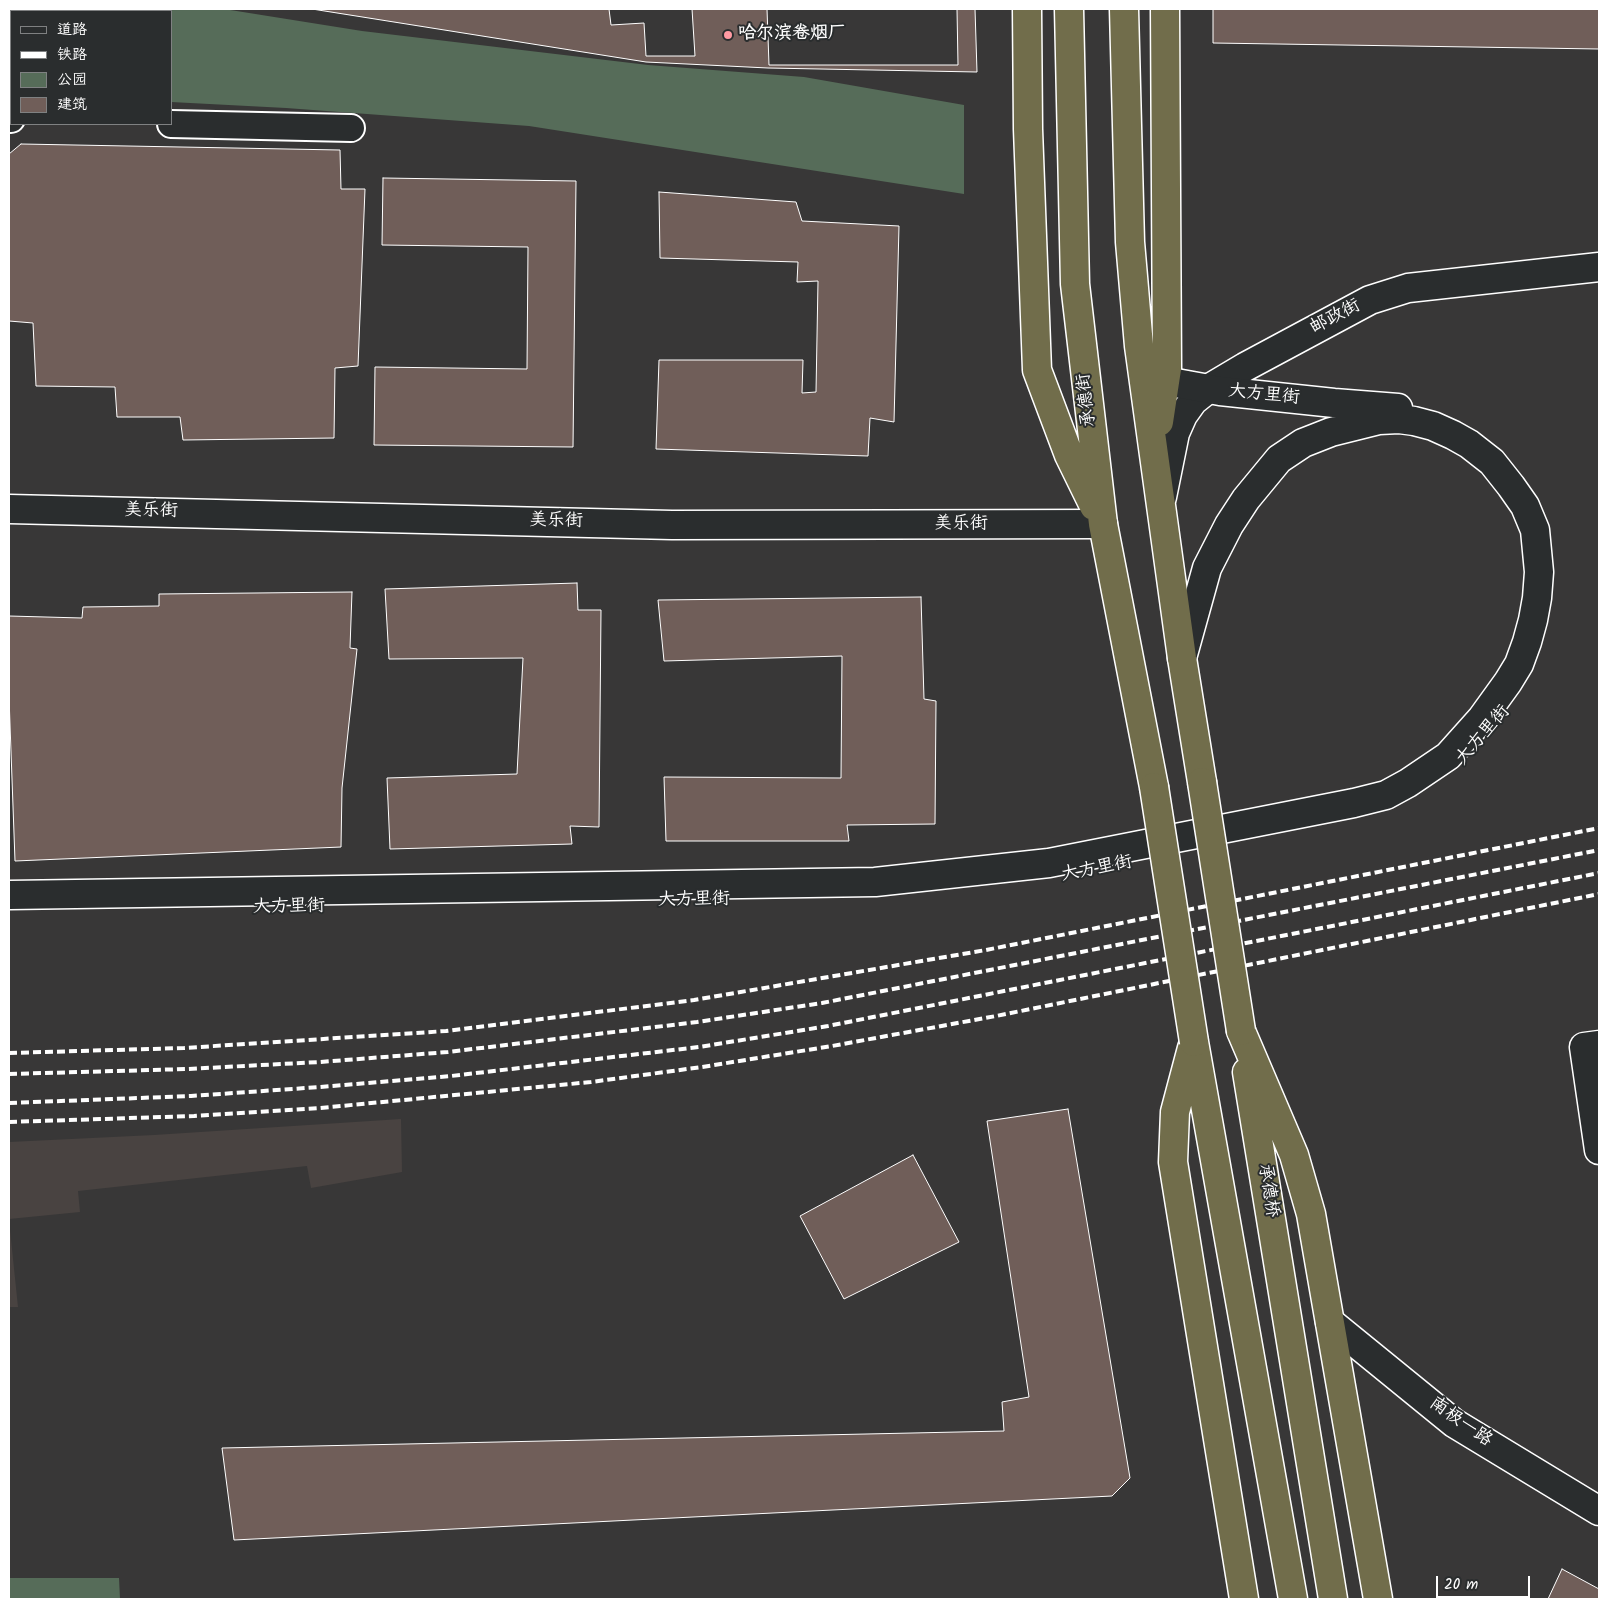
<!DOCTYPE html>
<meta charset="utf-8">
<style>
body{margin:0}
#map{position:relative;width:1608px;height:1608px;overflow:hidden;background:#383737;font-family:Kalam,"LXGW WenKai TC",sans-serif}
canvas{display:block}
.frame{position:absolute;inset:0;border:10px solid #fff;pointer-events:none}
.legend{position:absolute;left:10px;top:10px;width:162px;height:115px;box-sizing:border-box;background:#2a2d2e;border:1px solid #7f8182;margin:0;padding:6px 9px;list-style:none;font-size:15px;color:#fff}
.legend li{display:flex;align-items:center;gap:10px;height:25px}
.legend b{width:25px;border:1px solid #7f8182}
.scale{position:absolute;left:1436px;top:1576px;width:94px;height:22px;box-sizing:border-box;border:2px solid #fff;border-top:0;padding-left:6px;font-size:15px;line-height:18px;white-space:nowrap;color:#fff;-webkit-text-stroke:4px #2a2d2e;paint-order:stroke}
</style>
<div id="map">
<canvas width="1608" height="1608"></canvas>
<div class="frame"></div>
<ul class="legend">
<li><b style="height:6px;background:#2a2d2e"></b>道路</li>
<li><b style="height:6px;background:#fff"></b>铁路</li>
<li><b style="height:14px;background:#566c59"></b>公园</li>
<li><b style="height:14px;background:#705e59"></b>建筑</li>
</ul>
<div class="scale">20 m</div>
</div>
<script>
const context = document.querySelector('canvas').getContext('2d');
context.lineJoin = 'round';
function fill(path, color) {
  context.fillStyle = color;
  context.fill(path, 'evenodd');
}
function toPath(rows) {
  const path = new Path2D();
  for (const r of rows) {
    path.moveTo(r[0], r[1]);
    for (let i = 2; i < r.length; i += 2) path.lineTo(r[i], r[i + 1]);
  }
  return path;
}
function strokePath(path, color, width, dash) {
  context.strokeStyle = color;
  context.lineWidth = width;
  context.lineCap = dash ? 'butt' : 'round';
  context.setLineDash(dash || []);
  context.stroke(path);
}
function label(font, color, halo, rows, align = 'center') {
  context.font = font + ' Kalam,"LXGW WenKai TC",sans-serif';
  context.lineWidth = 4;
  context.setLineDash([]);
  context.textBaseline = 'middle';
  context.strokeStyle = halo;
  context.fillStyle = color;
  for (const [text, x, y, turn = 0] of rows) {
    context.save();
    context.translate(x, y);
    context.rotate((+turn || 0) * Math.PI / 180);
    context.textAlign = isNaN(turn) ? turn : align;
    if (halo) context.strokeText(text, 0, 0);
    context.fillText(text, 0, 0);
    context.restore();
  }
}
fill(toPath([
 [401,1119,402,1172,311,1188,307,1166,78,1191,80,1212,9,1219,9,1142,154,1135],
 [9,1220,18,1307,9,1307]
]), '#494341');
fill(toPath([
 [9,9,224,9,362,31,648,65,804,77,964,105,964,194,529,126,286,108,171,102,171,11,11,11,11,95,9,95],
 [9,1578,119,1578,120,1599,9,1599]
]), '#566c59');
const building = toPath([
 [312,9,975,9,977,72,768,68,646,62,312,9],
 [609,9,692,9,695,56,646,56,644,23,611,25,609,9],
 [767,9,957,9,958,65,769,65,767,9],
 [1213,9,1599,9,1599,49,1213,43,1213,9],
 [21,144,340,150,341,189,365,189,358,366,335,368,334,438,183,440,180,417,117,417,115,387,36,386,33,323,9,321,9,154,21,144],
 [383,178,576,181,573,447,374,445,375,367,527,369,528,247,382,245,383,178],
 [659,192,796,202,802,221,899,226,894,422,870,418,868,456,656,449,659,360,803,360,802,393,816,392,818,281,797,282,798,262,660,258,659,192],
 [577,583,578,610,601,610,599,827,570,826,572,844,390,849,387,778,517,774,523,658,389,659,385,589,577,583],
 [352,592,350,648,357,649,342,788,341,847,15,861,9,697,9,616,82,618,83,607,159,606,159,594,352,592],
 [921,597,924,699,936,701,935,824,847,825,849,841,666,841,664,777,841,778,842,656,664,661,658,600,921,597],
 [1068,1109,1130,1478,1112,1496,234,1540,222,1448,1004,1431,1002,1402,1029,1397,987,1121,1068,1109],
 [913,1155,959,1242,844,1299,800,1216,913,1155],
 [1562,1569,1599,1589,1599,1599,1548,1599,1562,1569]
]);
fill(building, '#705e59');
strokePath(building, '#fff', 1);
const minor = toPath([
 [9,119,11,119],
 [171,124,351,128]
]);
const tertiary = toPath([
 [1162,497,1175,433,1183,415,1193,401,1208,389,1245,367,1370,300,1408,288,1599,267],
 [9,509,672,525,1103,524],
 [1599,1045,1584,1047,1599,1150],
 [1330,1322,1454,1423,1599,1511]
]);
const secondary = toPath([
 [1165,381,1220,391,1334,403,1398,408],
 [9,895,875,882,1049,863,1354,803,1386,795,1408,783,1448,756,1482,718,1508,682,1519,664,1527,642,1533,620,1537,598,1539,572,1535,530,1525,506,1511,486,1492,462,1469,444,1453,435,1433,426,1414,421,1399,419,1379,420,1331,432,1303,443,1279,459,1246,499,1229,525,1207,568,1182,658]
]);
const trunk = toPath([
 [1027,9,1028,129,1037,370,1069,455,1094,506],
 [1069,9,1075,284,1103,524,1154,787],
 [1124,9,1130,242,1139,346,1182,658,1202,782],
 [1159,422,1167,369,1165,9],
 [1241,1031,1294,1155,1311,1214,1378,1599],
 [1194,1042,1293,1599],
 [1192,1048,1175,1112,1173,1162,1244,1599],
 [1247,1072,1333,1599]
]);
strokePath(minor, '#fff', 30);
strokePath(tertiary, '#fff', 31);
strokePath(secondary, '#fff', 31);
strokePath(trunk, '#fff', 31);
strokePath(minor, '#2a2d2e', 26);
strokePath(tertiary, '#2a2d2e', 28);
strokePath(secondary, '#2a2d2e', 28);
strokePath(trunk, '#716d4b', 28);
strokePath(toPath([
 [9,1053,184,1048,446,1031,694,1000,986,950,1599,828],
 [9,1074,187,1069,320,1062,448,1052,697,1022,822,1003,1599,850],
 [9,1103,191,1096,320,1087,451,1076,699,1047,828,1026,1599,873],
 [9,1122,194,1116,320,1108,591,1082,702,1067,832,1046,996,1016,1599,894]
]), '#fff', 4, [8, 4]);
const trunkBridge = toPath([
 [1202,782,1241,1031],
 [1154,787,1194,1042]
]);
strokePath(trunkBridge, '#fff', 31, []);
strokePath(trunkBridge, '#716d4b', 28);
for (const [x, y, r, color] of [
 [728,35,5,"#ff9aa2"]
]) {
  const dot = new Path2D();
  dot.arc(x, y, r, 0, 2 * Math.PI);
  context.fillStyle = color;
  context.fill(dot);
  strokePath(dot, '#2a2d2e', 2);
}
label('bold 18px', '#fff', '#2a2d2e', [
 ["哈尔滨卷烟厂",738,35]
], 'left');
label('18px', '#fff', '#2a2d2e', [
 ["邮政街",1336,318,-28],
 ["大方里街",1264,396,6],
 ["承德街",1088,400,-97],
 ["美乐街",151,512,1],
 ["美乐街",556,522,1],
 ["美乐街",961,525],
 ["大方里街",1484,736,-49],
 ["大方里街",1097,870,-11],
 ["大方里街",694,901,-1],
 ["大方里街",289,908,-1],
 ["承德桥",1267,1191,81],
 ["南极一路",1460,1423,35]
]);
</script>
